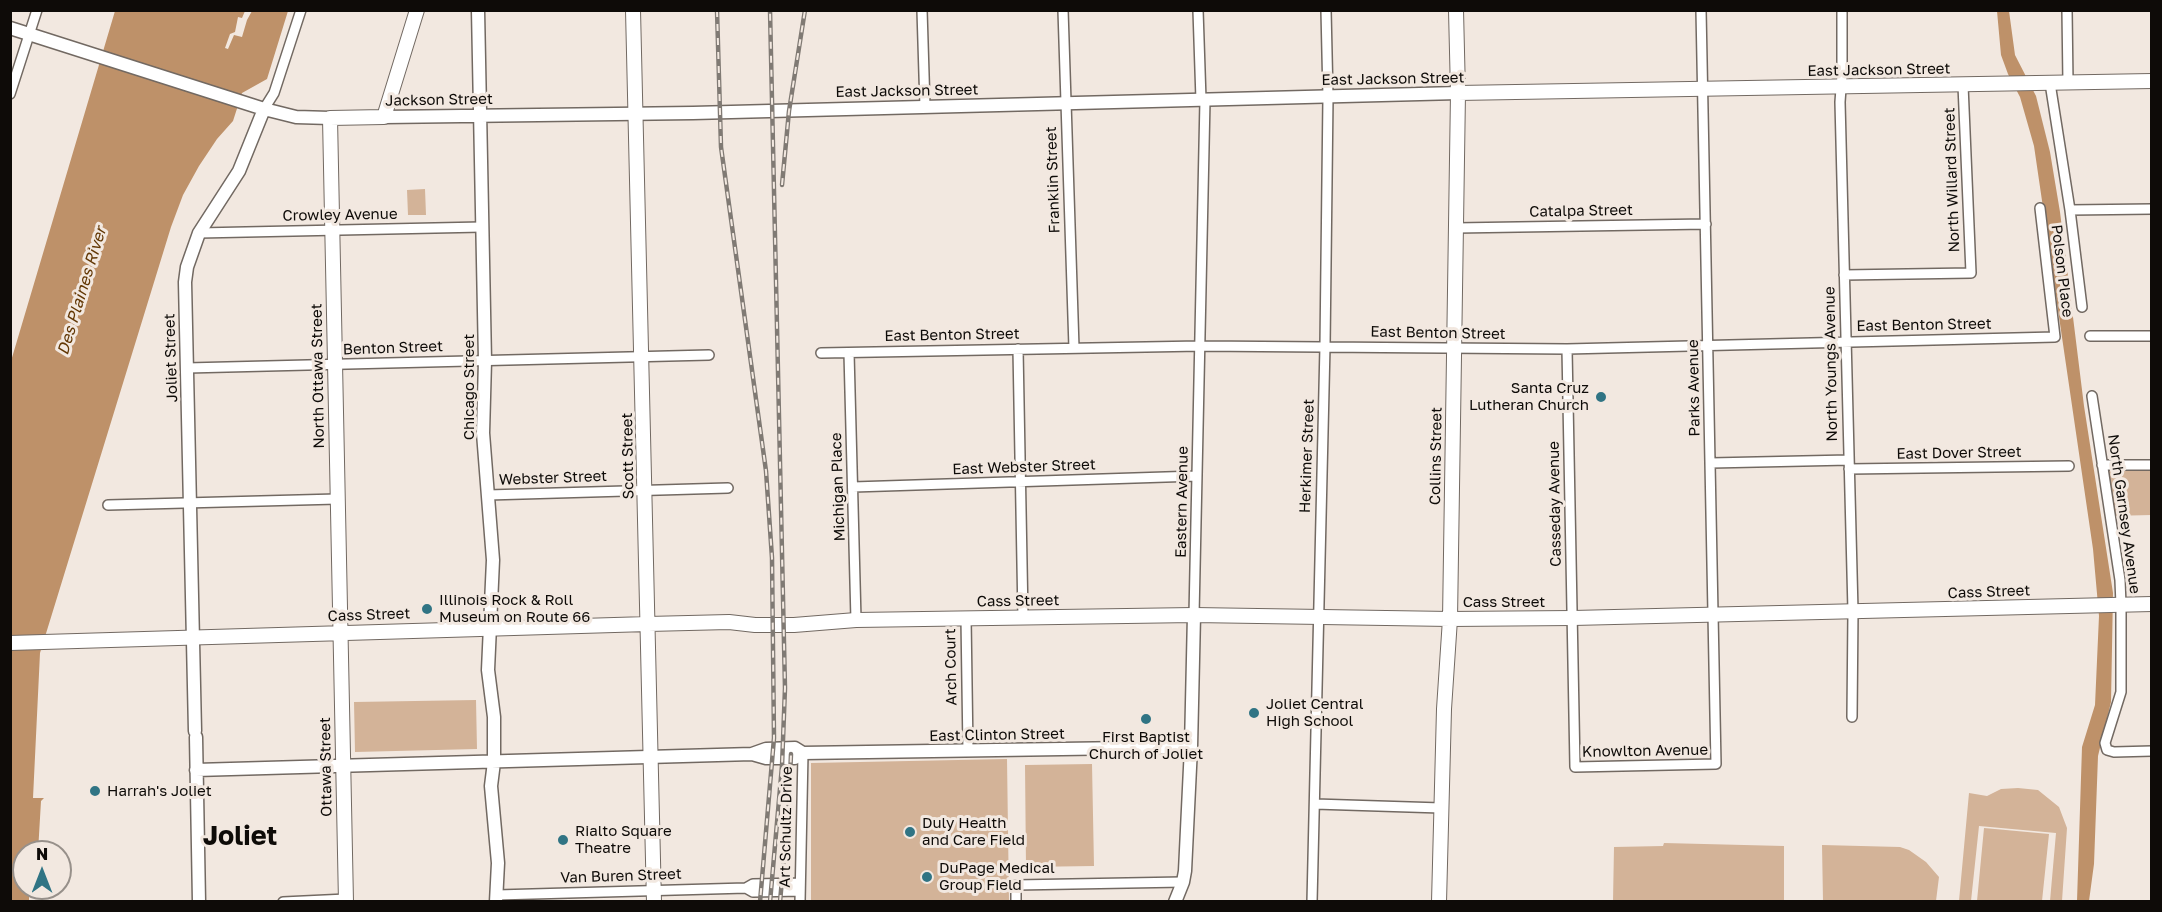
<!DOCTYPE html>
<style>
body{margin:0}
#map{position:relative;width:2162px;height:912px;overflow:hidden;background:#f2e8e0;font-family:"Golos Text",sans-serif}
canvas{display:block}
.frame{position:absolute;inset:0;border:12px solid #0e0b08;pointer-events:none}
.north{position:absolute;left:12px;top:840px;width:60px;height:60px;box-sizing:border-box;background:#f2e8e0;border:2px solid #97908a;border-radius:50%;rotate:0deg;font-size:16px;font-weight:700;line-height:24px;text-align:center;color:#0e0b08}
.north::after{content:'';display:block;margin:auto;width:21px;height:27px;background:#307484;clip-path:polygon(50% 0,100% 100%,50% 72%,0 100%)}
</style>
<div id="map">
<canvas width="2162" height="912"></canvas>
<div class="frame"></div>
<div class="north">N</div>
</div>
<script>
const context = document.querySelector('canvas').getContext('2d');
context.lineJoin = 'round';
function fill(path, color) {
  context.fillStyle = color;
  context.fill(path, 'evenodd');
}
function toPath(rows) {
  const path = new Path2D();
  for (const r of rows) {
    path.moveTo(r[0], r[1]);
    for (let i = 2; i < r.length; i += 2) path.lineTo(r[i], r[i + 1]);
  }
  return path;
}
function strokePath(path, color, width, dash) {
  context.strokeStyle = color;
  context.lineWidth = width;
  context.lineCap = dash ? 'butt' : 'round';
  context.setLineDash(dash || []);
  context.stroke(path);
}
function label(font, color, halo, rows, align = 'center') {
  context.font = font + ' "Golos Text",sans-serif';
  context.lineWidth = 6;
  context.setLineDash([]);
  context.textBaseline = 'middle';
  context.strokeStyle = halo;
  context.fillStyle = color;
  for (const [text, x, y, turn = 0] of rows) {
    context.save();
    context.translate(x, y);
    context.rotate((+turn || 0) * Math.PI / 180);
    context.textAlign = isNaN(turn) ? turn : align;
    if (halo) context.strokeText(text, 0, 0);
    context.fillText(text, 0, 0);
    context.restore();
  }
}
fill(toPath([
 [425,189,426,215,408,215,407,190],
 [2151,466,2151,515,2111,516,2103,467],
 [476,700,477,749,355,752,354,702],
 [1007,759,1009,901,811,901,811,763],
 [1092,764,1094,866,1026,867,1025,765],
 [2018,788,2038,790,2059,807,2067,828,2062,901,2050,901,2056,833,1979,826,1971,901,1959,901,1969,793,1987,796,2001,789],
 [1984,828,2049,834,2042,901,1977,901],
 [1664,843,1784,846,1784,901,1613,901,1614,847,1663,846],
 [1822,845,1900,847,1909,850,1926,862,1939,877,1936,901,1823,901]
]), '#d3b398');
fill(toPath([
 [115,11,245,11,242,18,238,17,235,32,230,34,225,48,228,49,234,35,242,37,247,20,252,11,288,11,267,79,242,93,233,121,217,139,199,166,183,195,171,227,40,653,33,798,44,798,41,801,38,852,24,852,24,888,29,888,29,901,11,902,11,361],
 [1997,11,2009,11,2015,55,2036,96,2050,152,2060,212,2084,406,2113,593,2111,702,2098,756,2094,864,2089,901,2077,901,2082,747,2095,705,2099,616,2093,549,2034,146,2020,97,2008,74,2001,55]
]), '#be9169');
const street = toPath([
 [922,10,925,107],
 [1063,10,1074,348],
 [1198,10,1201,100],
 [1842,10,1842,75,1840,102,1853,611,1852,717],
 [2067,10,2068,83],
 [2050,83,2070,210,2082,307],
 [10,94,37,10],
 [264,109,274,93,301,10],
 [2070,210,2152,209],
 [1456,228,1706,224],
 [199,233,482,227],
 [1844,275,1971,273,1963,85],
 [2090,336,2152,336],
 [1018,349,1023,617],
 [1567,349,1575,767,1716,764,1701,10],
 [821,353,1200,346,1567,349,2055,337,2040,208],
 [849,353,856,620],
 [187,368,709,355],
 [2092,396,2120,580,2121,605,2121,692,2105,743,2107,750,2114,752,2152,751],
 [1711,463,1849,460],
 [2102,465,2152,465],
 [1849,469,2069,466],
 [853,487,1197,476],
 [488,495,728,488],
 [108,505,337,499],
 [1194,615,1205,100],
 [966,618,968,751],
 [1315,804,1441,808],
 [746,888,753,892,800,891],
 [497,895,746,888,753,884,800,883],
 [283,902,346,899],
 [800,902,803,753],
 [1016,902,1016,885,1183,882],
 [1312,902,1325,346,1328,97,1326,10]
]);
const secondary = toPath([
 [478,10,485,361,483,433,493,560,488,670,494,717,494,762,491,786,498,863,496,902],
 [10,28,264,109,296,117,330,118],
 [384,117,693,113,1458,93],
 [195,731,185,282,187,267,199,233,239,171,264,109],
 [196,737,199,902],
 [752,754,766,749,795,748,803,753],
 [196,770,752,754,766,758,795,758,803,753,1191,747],
 [1175,902,1183,882,1185,871,1191,747,1194,615]
]);
const primary = toPath([
 [633,10,654,902],
 [1458,93,2152,81],
 [10,643,648,624,729,622,755,625,794,625,856,620,1194,615,1450,619,1573,618,2152,604],
 [346,902,330,118,384,117,417,10],
 [1439,902,1444,709,1450,619,1458,93,1456,10]
]);
strokePath(street, '#726962', 12);
strokePath(secondary, '#726962', 15);
strokePath(primary, '#726962', 16);
strokePath(street, '#fff', 9);
strokePath(secondary, '#fff', 12);
strokePath(primary, '#fff', 14);
const rail = toPath([
 [717,10,721,147,766,471,772,558,774,738,760,902],
 [782,185,789,111,805,10],
 [770,902,782,766,785,688,770,10],
 [780,902,789,801,791,754]
]);
strokePath(rail, '#807a74', 4.5);
strokePath(rail, '#f2e8e0', 2, [7]);
for (const [x, y, r, color] of [
 [1601,397,6,"#307484"],
 [427,609,6,"#307484"],
 [1254,713,6,"#307484"],
 [1146,719,6,"#307484"],
 [95,791,6,"#307484"],
 [910,832,6,"#307484"],
 [563,840,6,"#307484"],
 [927,877,6,"#307484"]
]) {
  const dot = new Path2D();
  dot.arc(x, y, r, 0, 2 * Math.PI);
  context.fillStyle = color;
  context.fill(dot);
  strokePath(dot, '#f2e8e0', 2);
}
label('15px', '#0e0b08', '#f2e8e0', [
 ["East Jackson Street",1879,70,-1],
 ["East Jackson Street",1393,79,-1],
 ["East Jackson Street",907,91,-1],
 ["Jackson Street",439,100,-1],
 ["Franklin Street",1053,180,-92],
 ["North Willard Street",1952,180,-92],
 ["Catalpa Street",1581,211,-1],
 ["Crowley Avenue",340,215,-1],
 ["Polson Place",2062,271,83],
 ["East Benton Street",1924,325,-1],
 ["East Benton Street",1438,333,1],
 ["East Benton Street",952,335,-1],
 ["Benton Street",393,348,-2],
 ["Joliet Street",171,358,-92],
 ["North Youngs Avenue",1831,364,-91],
 ["North Ottawa Street",318,376,-91],
 ["Chicago Street",469,387,-90],
 ["Parks Avenue",1694,388,-91],
 ["East Dover Street",1959,453,-1],
 ["Scott Street",628,456,-91],
 ["Herkimer Street",1307,456,-88],
 ["Collins Street",1436,456,-89],
 ["East Webster Street",1024,467,-2],
 ["Webster Street",553,478,-2],
 ["Michigan Place",838,487,-92],
 ["Eastern Avenue",1182,502,-89],
 ["Casseday Avenue",1555,504,-91],
 ["North Garnsey Avenue",2124,514,82],
 ["Cass Street",1989,592,-2],
 ["Cass Street",1018,601,-1],
 ["Cass Street",1504,602],
 ["Cass Street",369,615,-2],
 ["Arch Court",951,667,-91],
 ["East Clinton Street",997,735,-1],
 ["Knowlton Avenue",1645,751,-1],
 ["Ottawa Street",326,767,-91],
 ["Art Schultz Drive",786,827,-89],
 ["Van Buren Street",621,876,-2]
]);
label('15px', '#0e0b08', '#f2e8e0', [
 ["Santa Cruz",1589,388,"right"],
 ["Lutheran Church",1589,405,"right"],
 ["Illinois Rock & Roll",439,600],
 ["Museum on Route 66",439,617],
 ["Joliet Central",1266,704],
 ["High School",1266,721],
 ["First Baptist",1146,737,"center"],
 ["Church of Joliet",1146,754,"center"],
 ["Harrah's Joliet",107,791],
 ["Duly Health",922,823],
 ["and Care Field",922,840],
 ["Rialto Square",575,831],
 ["Theatre",575,848],
 ["DuPage Medical",939,868],
 ["Group Field",939,885]
], 'left');
label('italic 16px', '#623704', '#f2e8e0', [
 ["Des Plaines River",82,291,-73]
]);
label('bold 27px', '#0e0b08', '#f2e8e0', [
 ["Joliet",240,836]
]);
</script>
